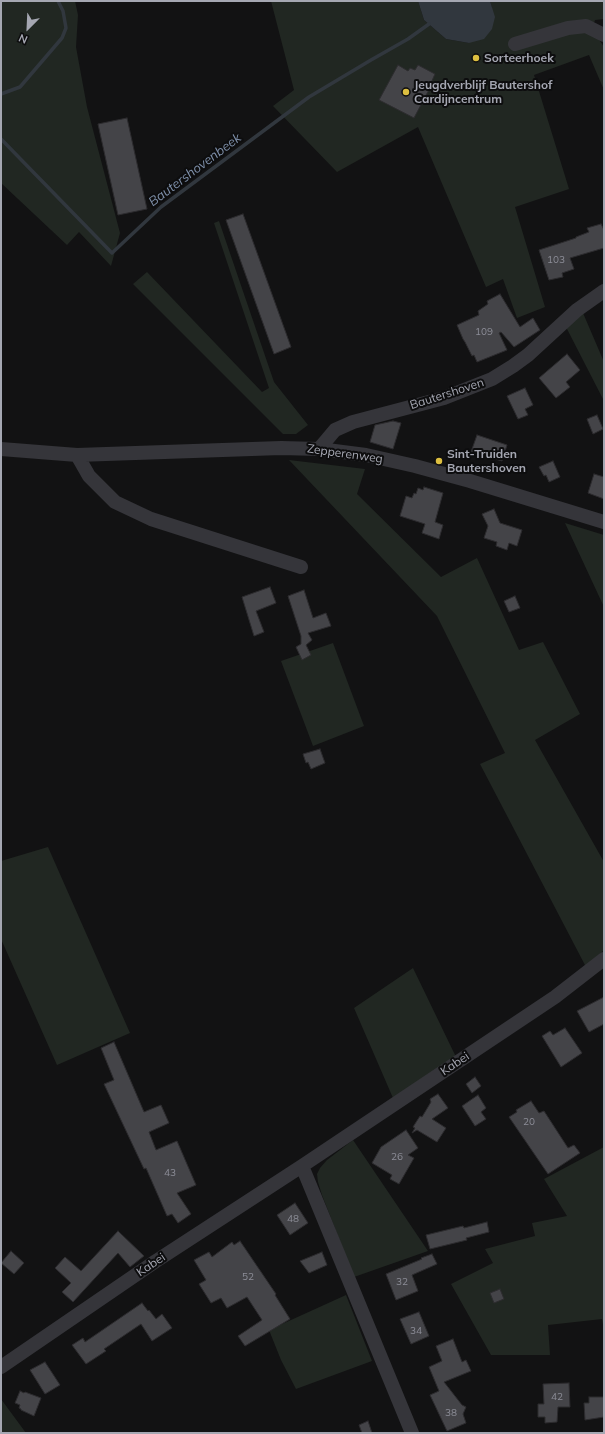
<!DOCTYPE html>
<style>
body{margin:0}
#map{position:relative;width:605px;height:1434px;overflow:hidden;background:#121213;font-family:Mulish,sans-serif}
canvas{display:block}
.frame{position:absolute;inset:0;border:2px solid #a5a7b2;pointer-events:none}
.north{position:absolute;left:8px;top:8px;width:40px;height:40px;-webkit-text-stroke:3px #0d0d0e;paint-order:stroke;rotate:204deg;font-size:11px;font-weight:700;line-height:16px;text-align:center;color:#a5a7b2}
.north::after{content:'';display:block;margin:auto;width:14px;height:18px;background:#a5a7b2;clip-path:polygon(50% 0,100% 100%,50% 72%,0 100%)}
</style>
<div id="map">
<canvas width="605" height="1434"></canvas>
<div class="frame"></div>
<div class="north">N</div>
</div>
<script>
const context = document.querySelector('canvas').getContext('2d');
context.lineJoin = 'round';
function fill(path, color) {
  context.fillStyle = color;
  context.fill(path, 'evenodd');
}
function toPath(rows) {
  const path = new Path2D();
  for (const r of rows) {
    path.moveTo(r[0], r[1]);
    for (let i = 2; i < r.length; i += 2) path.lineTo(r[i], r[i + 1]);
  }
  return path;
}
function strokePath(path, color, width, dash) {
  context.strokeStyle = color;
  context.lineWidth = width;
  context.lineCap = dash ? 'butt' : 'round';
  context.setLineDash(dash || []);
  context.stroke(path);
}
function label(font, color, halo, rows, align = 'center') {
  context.font = font + ' Mulish,sans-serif';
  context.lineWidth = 4;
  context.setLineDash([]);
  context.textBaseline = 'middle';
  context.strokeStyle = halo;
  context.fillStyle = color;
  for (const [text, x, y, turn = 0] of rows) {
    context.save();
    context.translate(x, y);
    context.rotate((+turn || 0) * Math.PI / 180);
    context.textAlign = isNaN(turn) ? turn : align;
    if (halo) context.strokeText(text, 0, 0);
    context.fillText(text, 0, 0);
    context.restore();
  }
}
fill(toPath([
 [1,1,75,1,78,15,76,47,87,107,120,233,111,266,79,232,67,245,1,183],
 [271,1,418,1,424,20,446,39,469,43,492,8,490,1,604,1,604,19,595,20,592,29,604,47,604,90,589,55,534,75,569,189,515,207,545,307,517,318,503,279,486,287,418,127,337,172,273,106,294,90],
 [219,221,274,382,308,425,296,434,283,434,133,284,147,272,262,392,269,388,214,223],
 [583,313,604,362,604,401,566,327],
 [289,460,365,469,357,494,441,577,477,558,519,650,543,642,580,714,535,740,604,862,604,950,586,967,480,764,505,753,437,616],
 [565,523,604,535,604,607],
 [333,643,364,726,313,746,281,661],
 [48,847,130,1033,57,1065,1,939,1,861],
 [413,968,456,1057,393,1098,354,1008],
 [353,1140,428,1251,354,1277,322,1195,318,1182,317,1174,320,1168,327,1160],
 [604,1147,604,1331,602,1319,548,1325,550,1355,491,1355,451,1284,493,1263,485,1249,535,1236,532,1223,567,1216,544,1179],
 [346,1295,372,1361,296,1389,281,1360,269,1330],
 [1,1399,26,1433,1,1433]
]), '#212722');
fill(toPath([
 [418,1,490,1,495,17,492,29,484,39,469,43,446,39,424,20]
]), '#31373e');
strokePath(toPath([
 [1,94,20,87,62,38,66,28,63,11,58,1],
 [1,139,112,253,161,207,309,97,371,60,408,39,429,24]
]), '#31373e', 3.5);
const building = toPath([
 [398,65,408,71,410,68,415,70,418,65,435,74,431,83,432,84,414,118,379,100,398,65],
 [127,118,147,209,118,215,98,124,127,118],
 [243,214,291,347,274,354,226,220,243,214],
 [601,224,604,230,604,248,570,258,574,269,562,273,563,277,549,280,539,250,576,238,576,237,589,232,587,228,601,224],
 [500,294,520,327,533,318,540,330,514,347,501,332,499,333,507,350,477,362,474,355,472,356,465,342,463,339,457,325,479,315,478,311,488,304,487,301,500,294],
 [567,354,580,370,566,382,570,387,556,398,539,378,567,354],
 [525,388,533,405,525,409,528,415,518,419,507,396,525,388],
 [597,415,603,429,593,434,587,419,597,415],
 [393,421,401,423,393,449,370,442,375,425,393,421],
 [477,435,507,445,502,461,471,452,477,435],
 [553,461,560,477,549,482,546,475,544,476,539,467,553,461],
 [594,474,604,477,604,499,588,493,594,474],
 [424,487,443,493,435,522,443,525,439,539,422,533,425,524,400,516,406,496,412,498,414,493,416,494,418,488,423,490,424,487],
 [494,509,500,523,522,530,517,546,509,543,507,550,496,546,497,542,484,538,488,526,482,514,494,509],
 [270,587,276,603,256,611,264,632,254,636,242,597,270,587],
 [304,590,313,618,326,613,331,626,308,633,312,640,306,645,311,655,302,660,296,647,301,644,301,636,288,596,304,590],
 [515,596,520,608,509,612,504,601,515,596],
 [320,749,325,763,311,769,308,762,306,763,303,754,320,749],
 [604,997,604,1024,589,1032,577,1011,604,997],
 [565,1028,582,1053,561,1067,542,1036,550,1031,553,1035,565,1028],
 [114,1042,144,1112,161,1105,169,1123,149,1132,156,1150,177,1141,196,1185,177,1193,191,1214,178,1223,172,1214,167,1216,146,1168,144,1169,104,1084,114,1080,101,1048,114,1042],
 [475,1077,481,1086,472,1093,466,1084,475,1077],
 [438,1094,448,1108,432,1119,446,1128,437,1142,417,1130,412,1133,415,1128,413,1127,420,1116,422,1117,431,1102,430,1099,438,1094],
 [478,1095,486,1108,481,1112,486,1119,475,1126,462,1106,478,1095],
 [531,1101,539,1113,544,1111,568,1148,574,1145,580,1153,548,1174,509,1117,517,1112,516,1110,531,1101],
 [406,1130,418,1148,408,1155,414,1158,399,1184,390,1179,392,1175,372,1163,381,1147,406,1130],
 [295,1203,308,1223,290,1235,277,1215,295,1203],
 [487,1222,489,1232,466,1238,467,1240,430,1249,426,1235,463,1226,464,1228,487,1222],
 [118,1231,144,1256,130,1267,118,1253,73,1302,62,1292,71,1283,55,1268,65,1257,81,1271,118,1231],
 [240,1241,276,1294,275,1295,290,1319,245,1346,238,1336,262,1320,247,1297,227,1308,221,1298,211,1303,199,1284,206,1280,194,1260,209,1252,212,1257,232,1242,234,1245,240,1241],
 [11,1251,24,1263,14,1274,1,1263,11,1251],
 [322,1252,327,1265,309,1273,300,1261,322,1252],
 [432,1254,437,1264,412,1275,418,1291,396,1300,386,1274,422,1259,421,1258,432,1254],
 [500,1289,504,1299,494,1303,490,1293,500,1289],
 [142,1303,148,1311,149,1310,156,1319,162,1314,172,1328,152,1341,141,1324,104,1349,106,1351,86,1364,72,1345,83,1338,85,1342,142,1303],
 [419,1312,429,1336,411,1344,400,1319,419,1312],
 [453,1339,462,1362,466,1360,471,1371,444,1382,462,1405,466,1407,463,1414,466,1423,447,1431,430,1395,439,1391,429,1367,442,1361,436,1346,453,1339],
 [45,1362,60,1385,45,1394,30,1370,45,1362],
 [569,1383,570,1407,558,1407,557,1422,545,1423,545,1417,538,1417,538,1404,544,1404,543,1384,569,1383],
 [20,1391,24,1393,25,1392,41,1398,34,1416,21,1410,21,1409,19,1408,20,1405,15,1403,20,1391],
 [589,1397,604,1397,604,1417,585,1420,584,1403,589,1403,589,1397],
 [368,1421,372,1433,362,1433,359,1425,368,1421]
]);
fill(building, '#444448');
strokePath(building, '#2d2c2f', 1);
strokePath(toPath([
 [515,44,568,28,586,26,604,35],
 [1,449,77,455,281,448,319,449,366,455,415,466,470,481,604,522],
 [319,449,335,430,353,422,444,398,492,379,513,366,528,355,577,310,604,291],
 [77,455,89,476,115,502,151,519,301,567],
 [302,1166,412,1433],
 [1,1367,156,1261,302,1166,555,997,604,959]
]), '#35353a', 14);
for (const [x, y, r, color] of [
 [476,58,4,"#ddbf40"],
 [406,92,4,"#ddbf40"],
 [439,461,4,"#ddbf40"]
]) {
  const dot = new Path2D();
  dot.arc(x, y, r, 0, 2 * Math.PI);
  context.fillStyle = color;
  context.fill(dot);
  strokePath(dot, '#0d0d0e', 1.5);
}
label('10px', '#8d8e98', null, [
 ["103",556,260],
 ["109",484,332],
 ["20",529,1122],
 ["26",397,1157],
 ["43",170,1173],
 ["48",293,1219],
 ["52",248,1277],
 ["32",402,1282],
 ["34",416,1331],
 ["42",557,1397],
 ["38",451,1413]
]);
label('bold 12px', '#a5a7b2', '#0d0d0e', [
 ["Sorteerhoek",484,58],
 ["Jeugdverblijf Bautershof",414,85],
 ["Cardijncentrum",414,99],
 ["Sint-Truiden",447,454],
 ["Bautershoven",447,468]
], 'left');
label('12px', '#a5a7b2', '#0d0d0e', [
 ["Bautershoven",447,394,-18],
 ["Zepperenweg",345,454,8],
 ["Kabei",455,1064,-34],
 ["Kabei",151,1265,-34]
]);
label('italic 13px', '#7f90aa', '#0d0d0e', [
 ["Bautershovenbeek",195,170,-37]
]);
</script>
